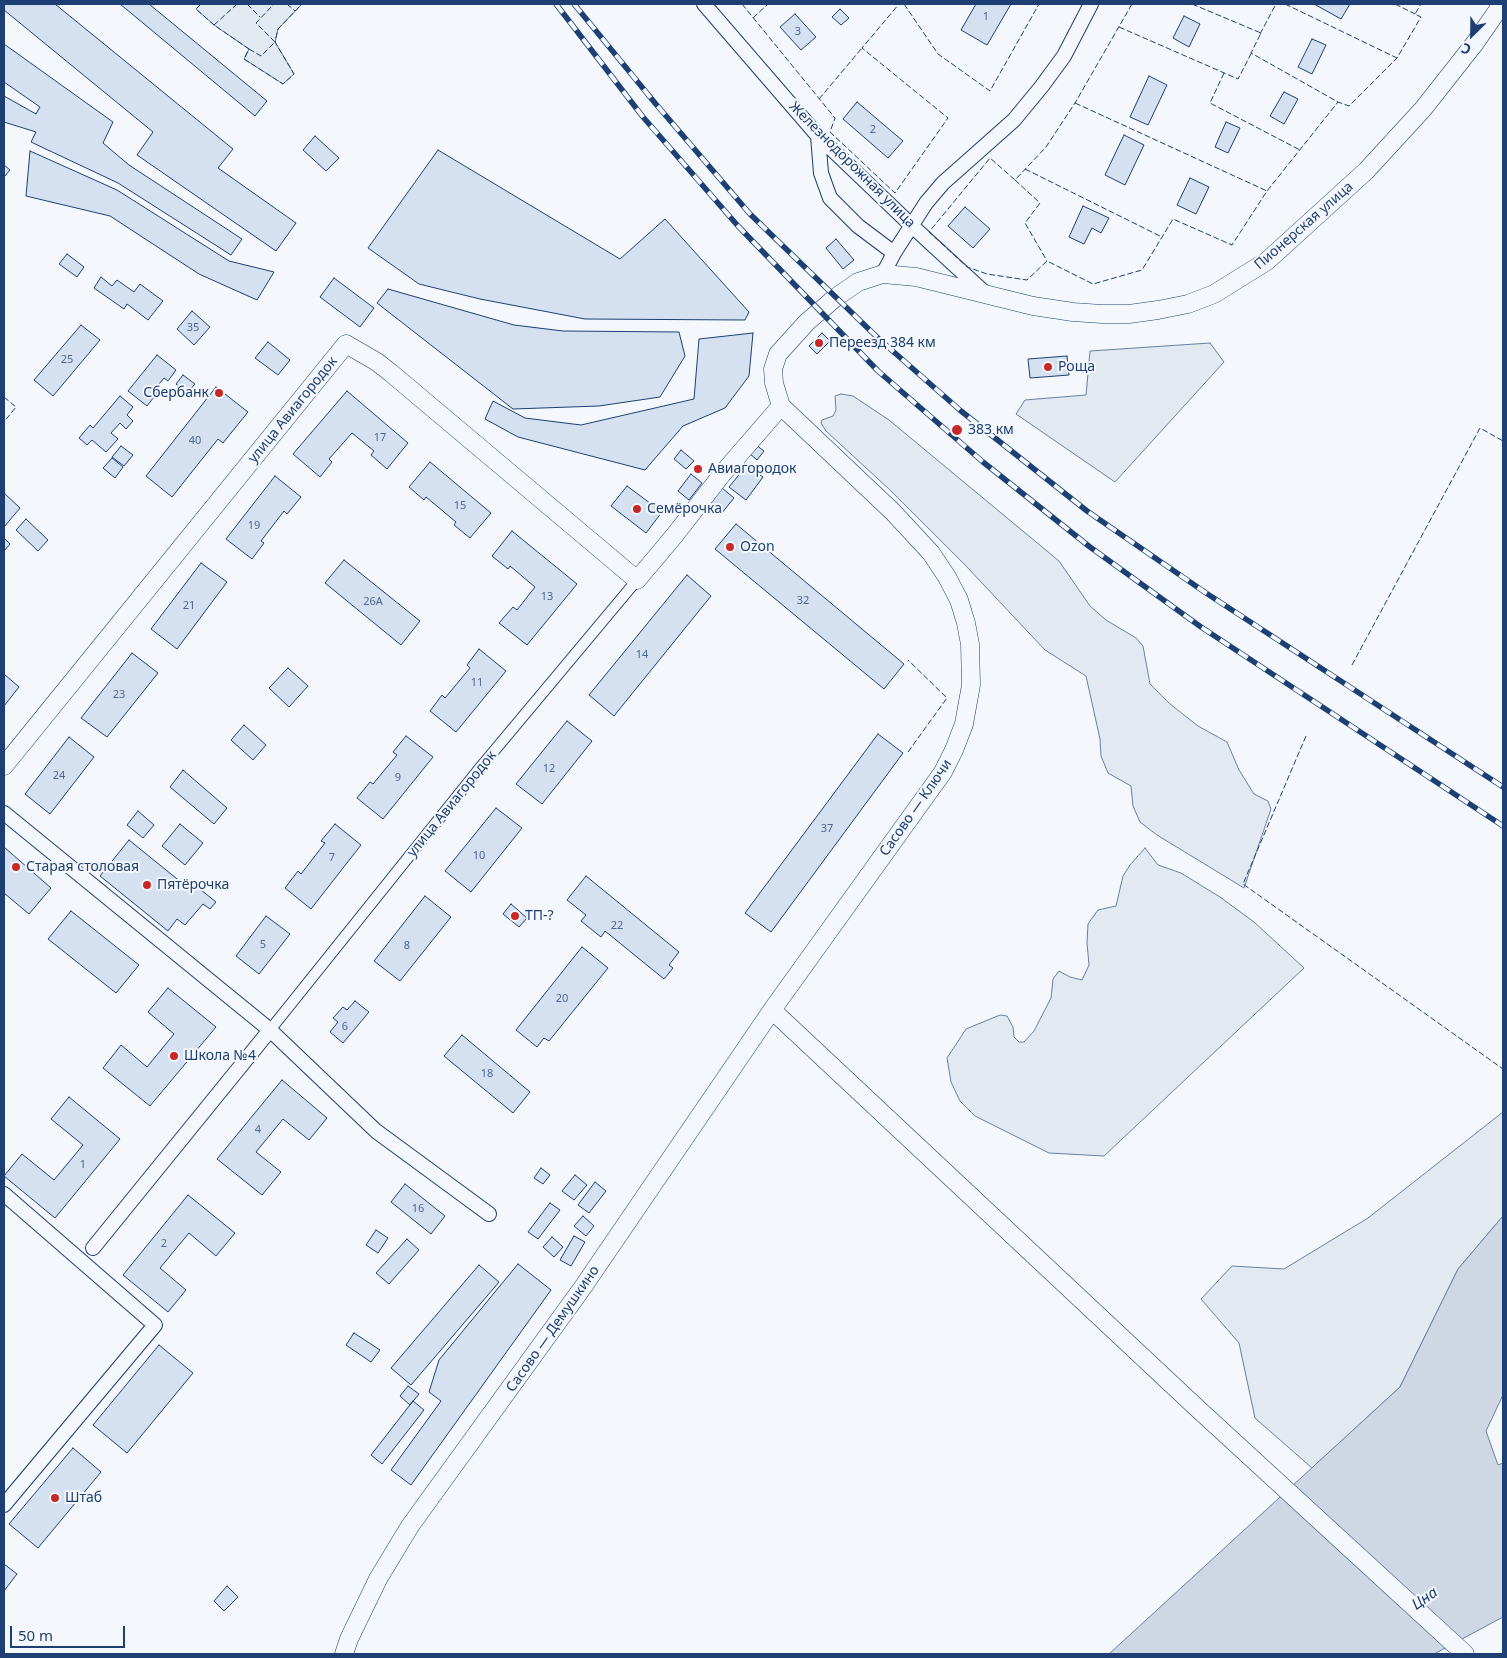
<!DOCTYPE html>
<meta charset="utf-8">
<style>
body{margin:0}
#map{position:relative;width:1507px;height:1658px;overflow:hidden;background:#f4f7fb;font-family:"Noto Sans",sans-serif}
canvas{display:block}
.frame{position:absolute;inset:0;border:5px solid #1d3f73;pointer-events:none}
.north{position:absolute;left:1447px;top:10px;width:50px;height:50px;-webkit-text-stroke:4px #f4f7fb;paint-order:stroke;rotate:203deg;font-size:14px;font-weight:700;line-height:20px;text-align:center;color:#1d3f73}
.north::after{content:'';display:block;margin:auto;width:18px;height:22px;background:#1d3f73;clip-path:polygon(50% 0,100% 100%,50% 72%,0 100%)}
.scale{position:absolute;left:10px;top:1626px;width:115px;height:22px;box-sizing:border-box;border:2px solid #1d3f73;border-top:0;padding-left:6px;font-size:15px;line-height:18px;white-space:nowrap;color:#1d3f73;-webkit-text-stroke:4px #f4f7fb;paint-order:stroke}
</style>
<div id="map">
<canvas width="1507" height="1658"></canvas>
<div class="frame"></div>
<div class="north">С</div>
<div class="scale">50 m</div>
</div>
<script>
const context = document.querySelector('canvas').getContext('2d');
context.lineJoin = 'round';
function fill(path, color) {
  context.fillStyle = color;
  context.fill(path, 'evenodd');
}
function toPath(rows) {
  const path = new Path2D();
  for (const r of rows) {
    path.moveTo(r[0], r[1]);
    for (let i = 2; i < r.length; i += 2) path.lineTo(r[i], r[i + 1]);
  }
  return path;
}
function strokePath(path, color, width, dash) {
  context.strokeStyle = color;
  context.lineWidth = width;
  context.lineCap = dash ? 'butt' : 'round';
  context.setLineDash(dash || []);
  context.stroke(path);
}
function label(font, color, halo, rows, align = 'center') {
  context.font = font + ' "Noto Sans",sans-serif';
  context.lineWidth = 4;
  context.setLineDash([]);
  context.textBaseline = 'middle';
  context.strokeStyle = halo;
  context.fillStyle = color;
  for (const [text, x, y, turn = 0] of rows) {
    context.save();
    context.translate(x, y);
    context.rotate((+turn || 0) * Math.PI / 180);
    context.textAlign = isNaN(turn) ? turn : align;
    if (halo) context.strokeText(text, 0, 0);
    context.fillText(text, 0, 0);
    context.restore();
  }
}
const green = toPath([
 [201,4,302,4,278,29,275,42,294,74,283,84,244,59,249,49,214,25,196,9,201,4],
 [1210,343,1224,362,1115,482,1016,414,1025,400,1086,395,1090,351,1210,343],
 [841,394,853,396,889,420,1059,561,1090,606,1106,620,1136,638,1143,646,1150,684,1170,704,1198,726,1227,742,1239,770,1254,794,1268,801,1271,809,1244,888,1157,835,1140,822,1133,806,1131,786,1108,773,1101,756,1100,739,1086,676,1045,650,966,566,890,490,826,431,821,423,822,420,833,416,836,410,835,396,841,394],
 [1145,848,1158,865,1181,873,1220,897,1254,922,1304,968,1104,1156,1049,1153,975,1116,960,1101,951,1082,947,1058,966,1029,1000,1015,1007,1016,1013,1027,1014,1037,1019,1042,1024,1042,1034,1031,1051,998,1053,979,1059,971,1070,977,1082,980,1089,965,1087,943,1088,924,1098,910,1116,906,1123,876,1130,865,1145,848],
 [1503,1112,1503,1216,1458,1269,1400,1387,1312,1468,1255,1418,1239,1343,1201,1299,1232,1266,1284,1269,1368,1218,1503,1112]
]);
fill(green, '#e3e9f0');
strokePath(green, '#687fa3', 1);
const water = toPath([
 [1503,1216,1503,1395,1486,1431,1498,1465,1503,1463,1503,1617,1434,1654,1109,1654,1400,1387,1458,1269,1503,1216]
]);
fill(water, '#cfd7e4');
strokePath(water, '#687fa3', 1);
const building = toPath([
 [4,4,55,4,233,149,218,168,296,223,276,251,137,155,153,132,4,10,4,4],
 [120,4,149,4,267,101,255,116,120,4],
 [976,4,1011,4,987,45,961,30,976,4],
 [1314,4,1350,4,1341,19,1314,4],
 [840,9,849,18,841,25,832,17,840,9],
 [795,14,816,37,801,50,780,27,795,14],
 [1184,16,1200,24,1189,47,1173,38,1184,16],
 [1312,39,1326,45,1312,74,1298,67,1312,39],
 [4,44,113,122,103,143,129,165,242,239,231,255,118,183,31,142,36,132,4,122,4,96,36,114,40,107,4,82,4,44],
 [1149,76,1167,85,1148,125,1130,117,1149,76],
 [1284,92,1298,99,1284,124,1270,116,1284,92],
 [857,102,903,141,888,158,843,119,857,102],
 [1226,122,1240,128,1228,153,1215,147,1226,122],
 [1124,135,1144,145,1125,185,1105,175,1124,135],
 [315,136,339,158,326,171,303,150,315,136],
 [438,150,620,259,665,219,749,312,745,320,585,319,480,299,419,284,368,248,438,150],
 [30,151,117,190,229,261,274,272,257,300,199,274,110,216,26,196,30,151],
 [4,165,10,170,4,177,4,165],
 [1190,178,1209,187,1196,214,1177,205,1190,178],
 [1083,206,1109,218,1101,233,1092,228,1084,244,1069,237,1083,206],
 [965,207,990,229,973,248,948,226,965,207],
 [836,239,854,260,843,269,826,248,836,239],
 [67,254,84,267,77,277,59,264,67,254],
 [101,277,112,286,117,280,134,292,140,284,163,301,148,320,127,304,124,309,94,288,101,277],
 [334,278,374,308,360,327,320,297,334,278],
 [388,289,514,325,563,331,679,332,685,356,660,397,599,406,513,409,377,303,388,289],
 [192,311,210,327,194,345,177,329,192,311],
 [81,325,100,340,53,396,34,380,81,325],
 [753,333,749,376,725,408,683,426,645,470,518,437,485,419,493,401,525,418,581,425,694,399,699,339,753,333],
 [822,333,830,341,817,354,809,346,822,333],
 [268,342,290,360,278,375,255,358,268,342],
 [157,355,176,370,168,381,164,378,154,390,157,393,147,406,128,391,157,355],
 [1067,356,1069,375,1030,378,1028,359,1067,356],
 [183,375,195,384,187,393,176,384,183,375],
 [216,387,248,412,223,443,218,439,172,497,146,476,216,387],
 [347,391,408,443,387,469,371,455,374,451,352,433,329,459,332,462,320,477,293,454,347,391],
 [120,396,133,407,127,415,133,421,126,429,120,423,111,433,118,439,106,452,92,440,87,445,79,438,90,425,93,428,120,396],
 [756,445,764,451,757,460,749,453,756,445],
 [121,446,133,455,124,466,112,457,121,446],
 [681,450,694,461,686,469,674,459,681,450],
 [112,458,123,467,115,478,103,468,112,458],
 [430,462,491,513,470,538,454,525,456,522,426,497,424,500,409,487,430,462],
 [747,465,763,477,746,500,729,487,747,465],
 [691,474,702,483,689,500,678,491,691,474],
 [275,476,301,497,287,514,284,511,261,541,264,543,252,559,226,539,275,476],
 [627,486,662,512,646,533,611,506,627,486],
 [722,488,734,498,721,514,709,505,722,488],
 [4,493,20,508,4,527,4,493],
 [26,519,48,540,38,551,16,530,26,519],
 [736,524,904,664,884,689,715,549,736,524],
 [512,531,577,584,527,645,499,623,513,607,517,610,535,587,510,566,508,569,492,556,512,531],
 [4,538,10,544,4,551,4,538],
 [344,560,420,621,401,645,325,583,344,560],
 [201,563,227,582,177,649,151,629,201,563],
 [687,575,711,596,614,716,589,695,687,575],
 [479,649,506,671,456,732,430,711,442,695,445,698,470,668,467,665,479,649],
 [132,653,158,673,107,737,81,718,132,653],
 [288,668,308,686,289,707,269,688,288,668],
 [4,674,19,687,4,706,4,674],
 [567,721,592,741,542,804,516,784,567,721],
 [244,725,266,745,253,760,231,740,244,725],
 [878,734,903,753,771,932,745,913,878,734],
 [406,736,433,757,383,819,357,798,370,782,373,784,397,755,393,752,406,736],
 [69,737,94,757,50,814,25,794,69,737],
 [183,770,227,808,214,824,170,787,183,770],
 [496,808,522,828,471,892,445,871,496,808],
 [138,811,154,825,143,838,127,825,138,811],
 [180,824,203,843,185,865,162,846,180,824],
 [335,824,361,845,311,909,285,888,298,871,301,874,325,843,321,841,335,824],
 [129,840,187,887,191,882,216,902,210,909,203,904,185,925,177,919,168,931,100,876,129,840],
 [4,847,51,888,29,914,4,893,4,847],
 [586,876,679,952,669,965,673,968,664,979,605,931,601,937,581,921,586,915,567,900,586,876],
 [425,896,451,917,400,981,374,961,425,896],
 [511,904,527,918,519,927,503,914,511,904],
 [71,911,139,965,116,993,48,939,71,911],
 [266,916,290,934,259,974,236,956,266,916],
 [582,947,608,968,549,1041,544,1038,537,1047,516,1030,582,947],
 [168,988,216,1027,150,1106,103,1068,121,1045,147,1067,174,1034,148,1012,168,988],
 [355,1001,369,1012,343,1043,330,1032,338,1022,333,1018,343,1007,347,1010,355,1001],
 [462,1035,530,1092,513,1113,444,1056,462,1035],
 [282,1080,327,1118,309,1140,283,1119,256,1152,281,1172,262,1195,217,1159,282,1080],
 [69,1097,120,1139,55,1218,4,1176,22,1154,54,1180,83,1145,51,1119,69,1097],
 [541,1168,550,1175,543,1184,534,1178,541,1168],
 [575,1175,587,1185,574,1200,562,1191,575,1175],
 [595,1182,606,1191,589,1213,578,1205,595,1182],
 [405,1184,445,1216,431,1234,391,1202,405,1184],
 [188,1195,235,1233,216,1256,189,1233,160,1268,186,1290,168,1312,123,1275,188,1195],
 [550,1203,560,1210,538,1239,528,1232,550,1203],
 [583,1216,594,1226,586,1236,574,1226,583,1216],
 [376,1230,388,1238,378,1253,366,1245,376,1230],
 [574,1236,585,1242,571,1266,560,1260,574,1236],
 [552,1237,563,1247,554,1257,543,1247,552,1237],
 [407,1239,419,1250,389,1284,376,1273,407,1239],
 [518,1264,551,1290,411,1485,391,1470,441,1401,429,1392,439,1360,518,1264],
 [479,1265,499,1282,411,1385,391,1368,479,1265],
 [354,1333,380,1350,371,1362,346,1345,354,1333],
 [159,1345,193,1373,127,1453,93,1425,159,1345],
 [408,1386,419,1394,410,1405,400,1396,408,1386],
 [413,1401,424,1410,382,1464,371,1455,413,1401],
 [73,1448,101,1472,38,1548,9,1524,73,1448],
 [4,1564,17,1574,4,1591,4,1564],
 [227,1586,238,1597,224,1611,214,1601,227,1586]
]);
fill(building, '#d5e0f0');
strokePath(building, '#1d3f73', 1);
const pedestrian = toPath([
 [270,1030,479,769,637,580]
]);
const minor = toPath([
 [704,4,818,136,911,225,986,294],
 [818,136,821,173,830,198,858,226,894,253],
 [883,274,894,253,926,203,943,183,1014,120,1042,86,1064,56,1091,4],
 [4,813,270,1030,376,1131,489,1214],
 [4,1194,155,1325,4,1505],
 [93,1248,270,1030]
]);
const tertiary = toPath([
 [4,766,346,344,377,362,391,373,637,580,674,536,723,473,781,406],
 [772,1010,1197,1408,1465,1654],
 [344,1654,349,1639,378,1579,410,1526,583,1287,772,1010,943,772,954,750,964,724,971,685,970,644,966,623,959,600,947,577,931,553,893,512,781,406,774,383,773,369,778,354,807,322,835,298,858,282,883,274,916,277,1033,306,1073,312,1102,314,1129,314,1158,310,1188,304,1214,294,1267,261,1366,171,1423,109,1475,43,1502,4]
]);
strokePath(pedestrian, '#1d3f73', 12);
strokePath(minor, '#1d3f73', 16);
strokePath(tertiary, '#1d3f73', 19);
strokePath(pedestrian, '#f4f7fb', 10);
strokePath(minor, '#f4f7fb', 14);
strokePath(tertiary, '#f4f7fb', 18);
const rail = toPath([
 [556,4,643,117,738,226,878,371,983,462,1090,547,1201,627,1503,826],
 [574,4,655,103,750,214,879,339,961,411,1087,511,1206,593,1503,787]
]);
strokePath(rail, '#1d3f73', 5.5);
strokePath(rail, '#f4f7fb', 4, [11]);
strokePath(toPath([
 [171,4,173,4],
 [201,4,196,9,214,25,249,49,244,59,283,84,294,74,275,42,278,29,302,4],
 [247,4,260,17],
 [287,4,295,11],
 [742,4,835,118,830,132,895,193,948,118,862,48,899,4],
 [904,4,938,54,990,91,1039,4],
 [1132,4,1075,103,1046,147,1015,180,990,158,929,232,967,267,987,274,1027,280,1047,261,1093,284,1142,270,1173,219,1232,245,1267,191,1338,102],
 [1192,4,1261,33,1251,53,1338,102,1349,106,1397,58,1421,17,1415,14,1421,4],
 [1285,4,1397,58],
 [1395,4,1415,14],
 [753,18,768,4],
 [214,25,237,4],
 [1119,27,1238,79,1252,52],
 [1260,34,1276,4],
 [249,49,261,56,275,42,256,23,274,4],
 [1224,73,1210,103,1300,150],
 [819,99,862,48],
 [1075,103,1267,191],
 [1025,169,1162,237],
 [1015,180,1040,203,1025,223,1047,261],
 [4,397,16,407,4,422],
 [1352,665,1480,428,1503,441],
 [1306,736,1243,884,1503,1069],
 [908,752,947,698,908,660]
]), '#1d3f73', 1, [6, 2.5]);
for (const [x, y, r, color] of [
 [819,343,5,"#c62828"],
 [1048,367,5,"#c62828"],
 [219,393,5,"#c62828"],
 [957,430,6,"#c62828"],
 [698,469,5,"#c62828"],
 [637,509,5,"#c62828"],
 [730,547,5,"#c62828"],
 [16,867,5,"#c62828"],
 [147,885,5,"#c62828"],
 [515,916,5,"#c62828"],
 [174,1056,5,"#c62828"],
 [55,1498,5,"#c62828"]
]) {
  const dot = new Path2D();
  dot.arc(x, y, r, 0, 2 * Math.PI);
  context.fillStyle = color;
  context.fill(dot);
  strokePath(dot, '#f4f7fb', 2);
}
label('11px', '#4b6792', null, [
 ["1",986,17],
 ["3",798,32],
 ["2",873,130],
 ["35",193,328],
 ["25",67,360],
 ["17",380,438],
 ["40",195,441],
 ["15",460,506],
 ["19",254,526],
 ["13",547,597],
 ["32",803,601],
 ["26А",373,602],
 ["21",189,606],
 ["14",642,655],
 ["11",477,683],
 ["23",119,695],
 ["12",549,769],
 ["24",59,776],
 ["9",398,778],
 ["37",827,829],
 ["10",479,856],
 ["7",332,858],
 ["22",617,926],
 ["5",263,945],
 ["8",407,946],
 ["20",562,999],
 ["6",345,1027],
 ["18",487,1074],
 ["4",258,1130],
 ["1",83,1165],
 ["16",418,1209],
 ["2",164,1244]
]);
label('14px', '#1d3f73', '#f4f7fb', [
 ["Железнодорожная улица",852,165,45],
 ["Пионерская улица",1304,226,-41],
 ["улица Авиагородок",293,410,-51],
 ["улица Авиагородок",452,804,-51],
 ["Сасово — Ключи",916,808,-55],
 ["Сасово — Демушкино",553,1329,-55]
]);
label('14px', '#1d3f73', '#f4f7fb', [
 ["Переезд 384 км",829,343],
 ["Роща",1058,367],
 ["Сбербанк",209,393,"right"],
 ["383 км",968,430],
 ["Авиагородок",708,469],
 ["Семёрочка",647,509],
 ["Ozon",740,547],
 ["Старая столовая",26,867],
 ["Пятёрочка",157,885],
 ["ТП-?",525,916],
 ["Школа №4",184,1056],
 ["Штаб",65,1498]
], 'left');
label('italic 15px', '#1d3f73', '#f4f7fb', [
 ["Цна",1425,1599,-35]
]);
</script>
